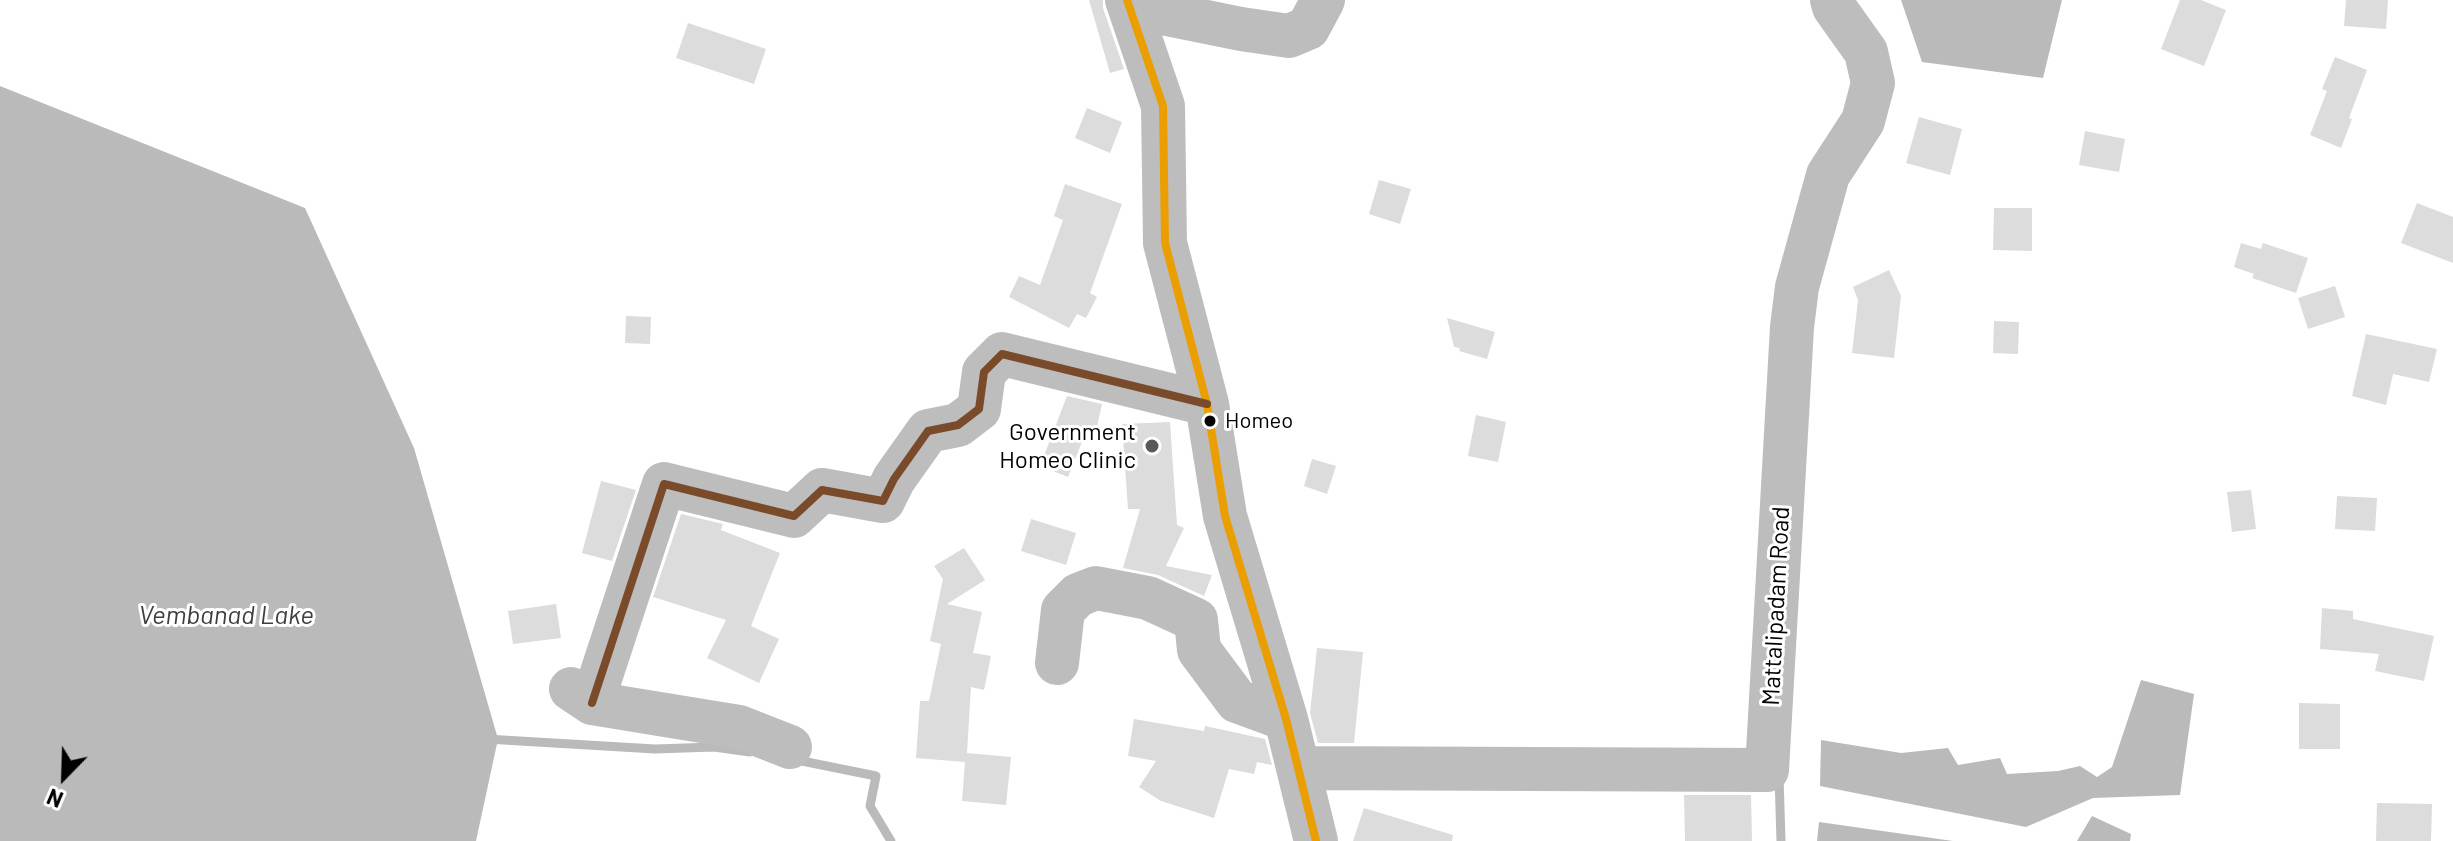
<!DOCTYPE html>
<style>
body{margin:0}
#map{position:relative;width:2453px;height:841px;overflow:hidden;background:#fff;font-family:Barlow,sans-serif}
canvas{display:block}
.north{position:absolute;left:24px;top:737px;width:80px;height:80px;-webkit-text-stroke:6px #fff;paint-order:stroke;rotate:203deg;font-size:22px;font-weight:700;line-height:32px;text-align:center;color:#000}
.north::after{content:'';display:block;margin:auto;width:28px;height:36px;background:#000;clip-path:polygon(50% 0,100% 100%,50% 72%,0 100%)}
</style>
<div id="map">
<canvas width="2453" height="841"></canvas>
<div class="north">N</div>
</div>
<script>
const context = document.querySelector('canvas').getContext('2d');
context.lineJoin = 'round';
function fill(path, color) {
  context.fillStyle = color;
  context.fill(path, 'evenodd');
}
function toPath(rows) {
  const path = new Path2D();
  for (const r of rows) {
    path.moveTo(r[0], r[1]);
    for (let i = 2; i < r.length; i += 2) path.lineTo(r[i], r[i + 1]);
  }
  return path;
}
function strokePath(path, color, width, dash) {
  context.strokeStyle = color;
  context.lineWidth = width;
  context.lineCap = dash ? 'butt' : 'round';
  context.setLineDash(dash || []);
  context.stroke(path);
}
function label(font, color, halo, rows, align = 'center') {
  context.font = font + ' Barlow,sans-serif';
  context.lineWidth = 6;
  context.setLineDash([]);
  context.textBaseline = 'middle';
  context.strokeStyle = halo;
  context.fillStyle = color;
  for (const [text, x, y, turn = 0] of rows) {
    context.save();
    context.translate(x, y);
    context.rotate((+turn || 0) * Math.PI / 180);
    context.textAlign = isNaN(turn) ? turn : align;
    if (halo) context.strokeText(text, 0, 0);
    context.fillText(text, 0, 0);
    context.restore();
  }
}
fill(toPath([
 [1901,0,2062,0,2043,78,1922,62],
 [0,86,305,208,414,448,498,739,476,841,0,841],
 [2141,680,2194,694,2180,795,2093,798,2026,827,1820,786,1821,740,1901,753,1948,748,1958,765,2000,758,2007,774,2058,771,2080,766,2097,777,2112,767],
 [2092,816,2131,834,2130,841,2077,841],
 [1819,822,1953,841,1817,841]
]), '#bababa');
strokePath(toPath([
 [486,739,655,749,714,747,750,752],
 [797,760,876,776,870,806,891,841],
 [1779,776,1781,841]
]), '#bababa', 9);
fill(toPath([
 [1089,0,1103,0,1103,8,1124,69,1110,73],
 [2180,0,2201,0,2226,10,2204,66,2161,49],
 [2346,0,2388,0,2386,29,2344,26],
 [688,23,766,49,754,84,676,58],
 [2335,57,2367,70,2349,118,2352,119,2341,148,2310,135,2327,91,2322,89],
 [1087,108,1122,122,1110,153,1075,138],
 [1919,117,1962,129,1950,175,1906,163],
 [2085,131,2125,139,2119,172,2079,165],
 [1379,180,1411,189,1400,224,1369,214],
 [1065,184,1122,204,1090,293,1097,297,1086,318,1077,314,1069,328,1009,297,1019,276,1040,285,1063,220,1054,216],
 [2417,203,2453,217,2453,263,2401,243],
 [1994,208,2032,208,2032,251,1993,250],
 [2241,243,2261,249,2263,243,2308,258,2296,293,2252,278,2254,274,2234,267],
 [1889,270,1901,296,1894,358,1852,353,1858,300,1853,287],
 [2335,286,2345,317,2308,329,2298,298],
 [626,316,651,317,650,344,625,343],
 [1447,318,1495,332,1487,359,1459,351,1460,348,1454,347],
 [1994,321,2019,322,2018,354,1993,353],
 [2366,334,2437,349,2429,382,2393,374,2386,405,2352,396],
 [1067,396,1102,404,1095,436,1086,432,1068,477,1040,466],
 [1476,415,1506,422,1498,462,1468,456],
 [1170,422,1177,525,1184,528,1166,566,1212,575,1204,596,1158,575,1123,568,1140,509,1128,509,1122,424],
 [1312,459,1336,466,1327,494,1304,486],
 [601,481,636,490,612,561,582,553],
 [2251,490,2256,529,2232,532,2227,492],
 [2337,496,2377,498,2375,531,2335,529],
 [681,514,723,524,721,530,780,553,751,626,779,639,759,683,707,658,726,620,653,597],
 [1031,519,1076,533,1066,565,1021,551],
 [964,548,985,580,947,604,982,612,973,653,991,656,984,690,971,687,967,753,1011,757,1006,805,962,801,965,762,916,758,920,701,929,701,941,644,930,641,943,579,934,566],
 [556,604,561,638,513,644,508,611],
 [2322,608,2353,611,2353,619,2434,636,2424,681,2375,671,2379,654,2320,649],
 [1317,648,1363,652,1354,743,1318,743,1310,713],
 [2299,703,2340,704,2340,749,2299,749],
 [1134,719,1204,731,1205,726,1265,739,1272,765,1257,762,1254,774,1229,769,1214,818,1161,801,1139,787,1156,761,1128,756],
 [1684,795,1751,795,1752,841,1685,841],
 [2377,803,2432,804,2431,841,2376,841],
 [1364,808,1453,835,1452,841,1353,841]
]), '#dcdcdc');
strokePath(toPath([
 [1127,0,1163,106,1165,243,1207,404,1225,516,1286,719,1316,841],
 [1132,14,1162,13,1241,29,1289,36,1308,28,1323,0],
 [1057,663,1063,610,1078,595,1096,588,1148,598,1196,620,1199,650,1237,701,1286,719],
 [571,689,592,703,739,727,790,747],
 [592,703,664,484,794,516,822,490,883,501,894,479,928,431,958,425,979,409,984,372,1002,354,1207,404],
 [1298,768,1767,770,1792,327,1797,287,1828,175,1863,121,1873,83,1866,52,1834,7,1832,0]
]), '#bdbdbd', 44);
strokePath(toPath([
 [1127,0,1163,106,1165,243,1207,404,1225,516,1286,719,1316,841]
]), '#eb9e00', 8);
strokePath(toPath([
 [592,703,664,484,794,516,822,490,883,501,894,479,928,431,958,425,979,409,984,372,1002,354,1207,404]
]), '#7a4b2a', 8);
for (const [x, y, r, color] of [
 [1210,421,7,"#000"],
 [1152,446,8,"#595959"]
]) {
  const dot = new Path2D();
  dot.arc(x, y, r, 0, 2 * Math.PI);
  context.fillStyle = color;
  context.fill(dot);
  strokePath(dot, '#fff', 3);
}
label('22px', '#000', '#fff', [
 ["Homeo",1225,421]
], 'left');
label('24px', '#000', '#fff', [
 ["Government",1136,432],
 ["Homeo Clinic",1136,460]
], 'right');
label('24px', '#000', '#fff', [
 ["Mattalipadam Road",1776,606,-87]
]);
label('italic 26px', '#3e3e3e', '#fff', [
 ["Vembanad Lake",226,615]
]);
</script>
